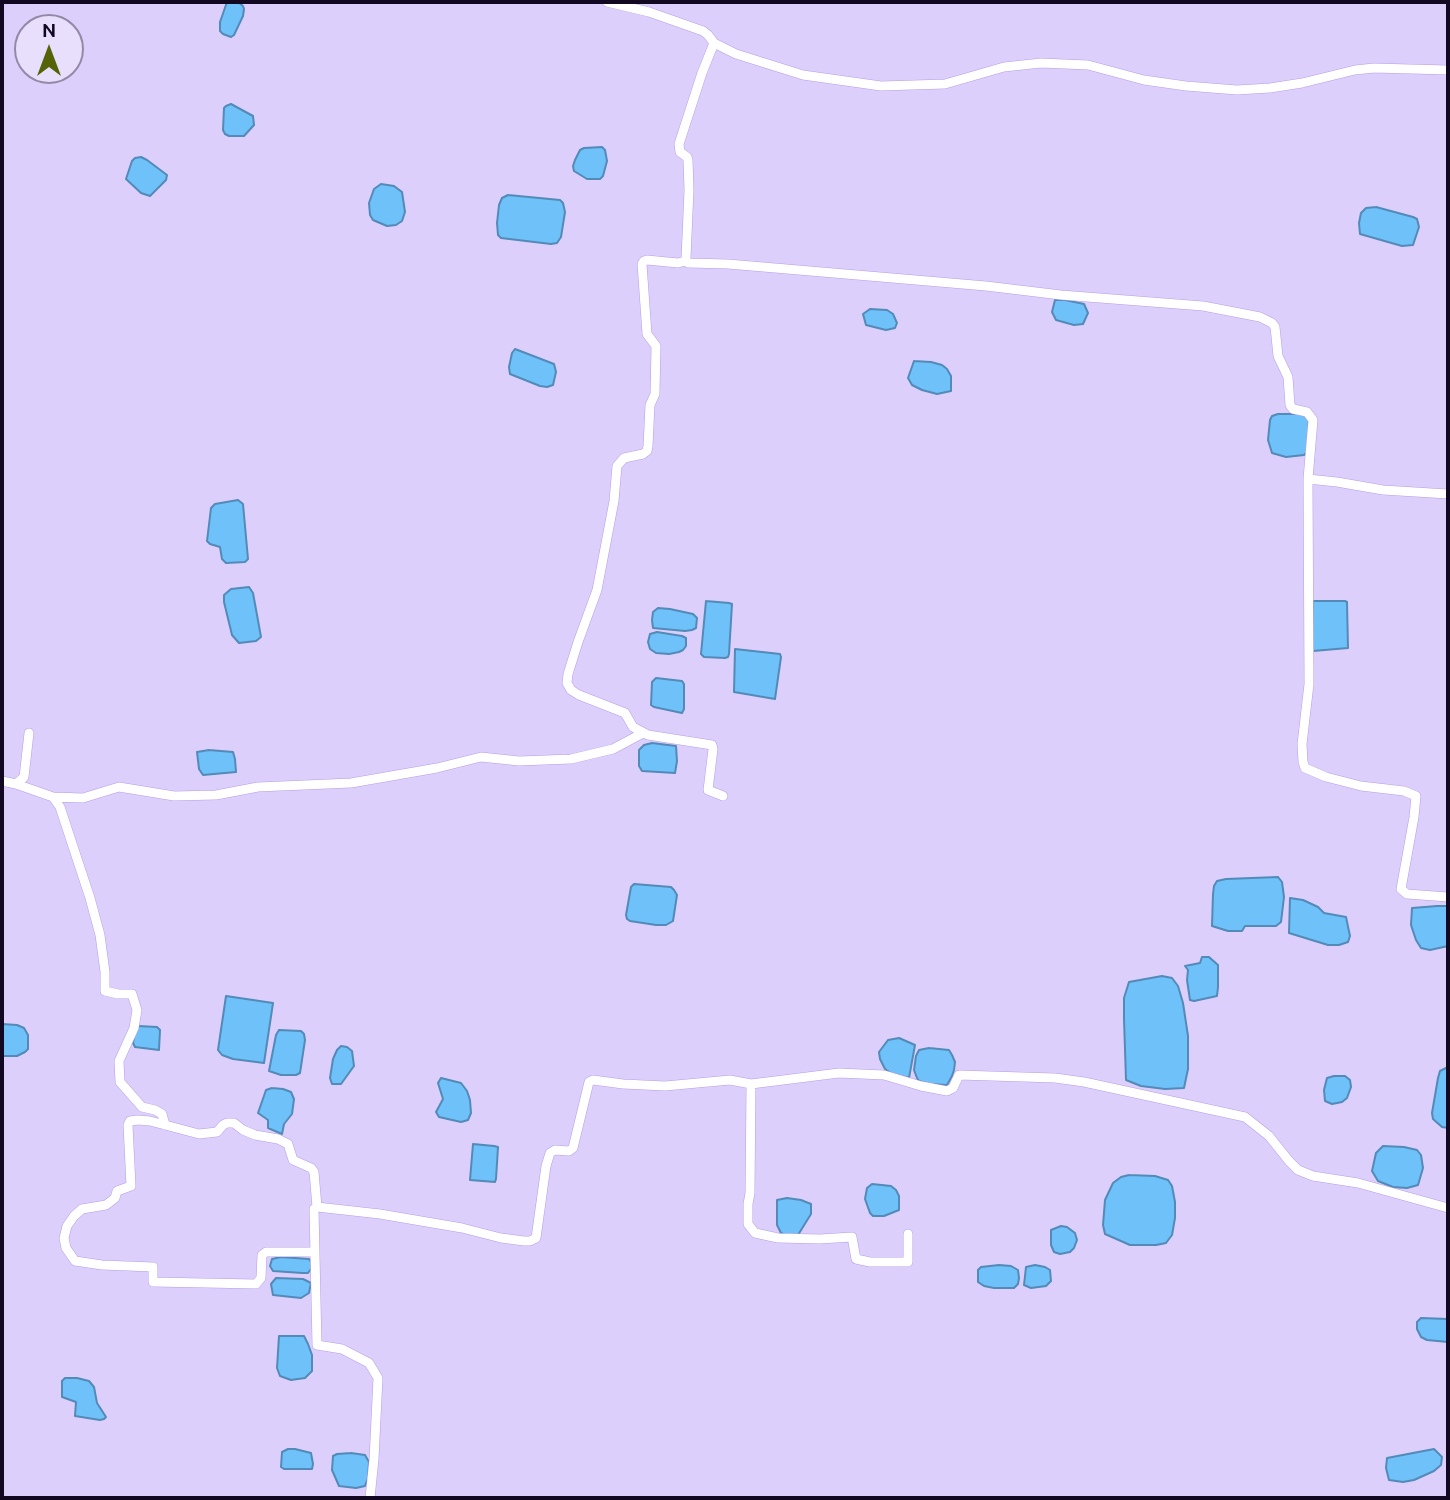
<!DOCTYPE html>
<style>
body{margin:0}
#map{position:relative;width:1450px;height:1500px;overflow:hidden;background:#ddcffc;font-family:Ubuntu,sans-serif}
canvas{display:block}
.frame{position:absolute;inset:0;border:4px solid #130822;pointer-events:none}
.north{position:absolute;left:14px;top:14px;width:70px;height:70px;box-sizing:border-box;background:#e8dffd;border:2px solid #9389a5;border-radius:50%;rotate:0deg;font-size:19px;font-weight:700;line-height:28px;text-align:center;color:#130822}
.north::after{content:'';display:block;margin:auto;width:24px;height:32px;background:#546308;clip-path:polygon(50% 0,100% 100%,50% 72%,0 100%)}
</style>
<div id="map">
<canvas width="1450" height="1500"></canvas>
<div class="frame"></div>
<div class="north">N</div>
</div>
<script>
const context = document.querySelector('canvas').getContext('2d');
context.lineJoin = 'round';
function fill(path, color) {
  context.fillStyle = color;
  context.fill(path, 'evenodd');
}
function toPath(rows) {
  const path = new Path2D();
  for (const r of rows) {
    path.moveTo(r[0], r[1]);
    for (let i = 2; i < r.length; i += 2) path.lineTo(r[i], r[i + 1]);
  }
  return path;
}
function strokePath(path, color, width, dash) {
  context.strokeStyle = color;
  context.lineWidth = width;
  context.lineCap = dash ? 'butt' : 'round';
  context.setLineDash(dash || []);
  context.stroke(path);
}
const water = toPath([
 [227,2,238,2,243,6,244,9,243,16,234,35,231,37,223,34,220,31,220,22,227,2],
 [231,104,253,116,254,125,244,136,229,136,225,134,223,130,224,108,226,106,231,104],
 [602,147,605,150,607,161,603,176,600,179,587,179,574,171,573,166,575,160,580,150,584,148,602,147],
 [141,157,147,160,167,175,166,180,150,196,141,193,126,179,132,161,135,158,141,157],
 [381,184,394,186,402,192,405,212,402,221,396,225,387,226,373,220,370,215,369,203,374,189,381,184],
 [508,195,560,200,563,203,565,212,561,237,557,243,551,244,501,238,498,235,497,223,499,205,502,198,508,195],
 [1376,207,1413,217,1417,219,1419,227,1413,245,1402,246,1360,234,1359,223,1361,213,1366,208,1376,207],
 [1055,300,1065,300,1084,304,1088,313,1083,324,1074,325,1056,320,1052,312,1055,300],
 [870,309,887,310,893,314,897,323,895,328,886,330,866,325,863,314,870,309],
 [515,349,554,364,556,372,553,385,547,387,540,386,510,374,509,367,512,353,515,349],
 [914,361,931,362,942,365,947,369,951,376,951,391,937,394,922,390,912,385,908,378,914,361],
 [1278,414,1302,414,1309,418,1307,452,1304,455,1286,457,1272,453,1268,440,1270,420,1272,416,1278,414],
 [238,500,243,504,248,559,245,562,226,563,222,559,220,547,210,544,207,541,211,508,215,504,238,500],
 [249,587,253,593,261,637,256,641,239,643,232,635,224,602,224,595,231,589,249,587],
 [706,601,729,603,732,604,729,654,728,657,725,658,704,657,701,654,706,601],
 [1313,601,1345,601,1347,602,1348,648,1313,651,1313,601],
 [658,608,670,609,693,614,697,618,696,628,692,630,685,631,653,628,652,620,653,612,658,608],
 [657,632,682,636,686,638,686,646,683,650,679,652,669,654,656,653,650,649,648,642,650,634,657,632],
 [735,649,780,654,781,657,775,699,734,692,735,649],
 [656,678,682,681,684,684,684,709,682,713,654,707,651,705,652,682,656,678],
 [652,743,676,746,677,761,675,773,642,771,639,766,639,750,644,745,652,743],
 [209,750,233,752,235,759,236,772,203,775,199,769,197,752,209,750],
 [1278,877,1282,882,1284,897,1281,922,1276,926,1245,926,1242,931,1228,931,1212,926,1213,894,1214,886,1217,881,1226,879,1278,877],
 [634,884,671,887,674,890,677,895,673,921,666,925,656,925,630,921,627,919,626,915,631,887,634,884],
 [1290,898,1303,900,1318,907,1324,913,1346,917,1350,936,1348,942,1339,945,1328,945,1289,933,1290,898],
 [1437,906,1448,906,1448,946,1430,950,1421,948,1416,940,1411,925,1412,908,1437,906],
 [1202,957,1209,957,1218,965,1218,987,1217,996,1194,1001,1190,1000,1187,980,1188,970,1185,966,1200,963,1202,957],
 [1162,976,1172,978,1178,986,1183,1003,1188,1036,1188,1069,1184,1088,1165,1089,1141,1086,1126,1080,1124,1019,1124,998,1129,982,1162,976],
 [226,996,273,1003,264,1063,233,1059,222,1055,218,1050,226,996],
 [2,1024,17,1025,24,1028,28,1035,28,1049,25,1052,17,1056,2,1056,2,1024],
 [138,1026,157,1027,160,1030,159,1050,135,1047,133,1043,135,1030,138,1026],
 [279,1030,301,1031,304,1034,305,1040,300,1073,296,1075,281,1075,269,1071,276,1035,279,1030],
 [899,1038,915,1045,909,1078,892,1074,885,1069,880,1059,879,1052,888,1040,899,1038],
 [341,1046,347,1047,352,1051,354,1066,341,1084,332,1084,330,1078,333,1059,337,1050,341,1046],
 [929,1048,949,1050,952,1055,955,1062,954,1070,952,1076,947,1085,929,1084,919,1081,917,1078,914,1070,916,1056,919,1050,929,1048],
 [1446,1068,1448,1068,1448,1128,1442,1127,1433,1119,1432,1113,1438,1078,1440,1071,1446,1068],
 [1334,1076,1345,1076,1350,1080,1351,1087,1347,1098,1342,1102,1332,1104,1325,1101,1324,1090,1327,1078,1334,1076],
 [441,1078,461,1083,467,1091,470,1100,471,1113,468,1120,461,1122,439,1117,436,1112,443,1099,438,1083,441,1078],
 [272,1088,283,1089,291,1092,294,1099,292,1114,284,1124,282,1134,268,1128,268,1120,258,1113,266,1090,272,1088],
 [473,1144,494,1146,498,1147,496,1179,495,1182,470,1180,473,1144],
 [1383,1146,1404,1147,1417,1150,1421,1155,1423,1168,1418,1185,1407,1188,1393,1187,1378,1181,1372,1171,1376,1153,1383,1146],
 [1129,1175,1155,1176,1168,1180,1172,1186,1175,1202,1175,1218,1172,1235,1166,1243,1156,1245,1130,1245,1105,1234,1103,1225,1105,1200,1113,1183,1121,1177,1129,1175],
 [872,1184,891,1186,896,1190,899,1196,899,1210,884,1216,873,1216,870,1213,865,1199,867,1188,872,1184],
 [787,1198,801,1200,811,1204,811,1214,798,1235,785,1235,781,1233,777,1225,777,1200,787,1198],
 [1061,1226,1067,1227,1075,1233,1077,1240,1074,1248,1070,1252,1060,1254,1054,1252,1051,1245,1051,1230,1061,1226],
 [281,1257,309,1259,311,1262,311,1269,308,1273,302,1273,273,1271,270,1266,272,1259,281,1257],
 [999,1265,1011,1266,1018,1270,1019,1278,1018,1284,1014,1288,994,1288,984,1286,978,1282,978,1270,981,1267,999,1265],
 [1035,1265,1045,1267,1050,1270,1051,1281,1046,1286,1031,1288,1024,1285,1026,1267,1035,1265],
 [276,1278,303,1279,311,1283,309,1293,301,1298,273,1295,271,1284,276,1278],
 [1421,1318,1448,1319,1448,1342,1427,1340,1421,1337,1417,1329,1417,1322,1421,1318],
 [279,1336,304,1336,308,1344,312,1355,312,1371,305,1378,291,1380,280,1376,277,1368,279,1336],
 [65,1378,77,1378,89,1381,94,1387,97,1403,106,1417,104,1419,100,1420,75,1416,76,1402,62,1397,62,1381,65,1378],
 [288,1449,295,1449,311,1453,313,1464,312,1469,284,1469,281,1467,282,1452,288,1449],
 [1434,1449,1442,1457,1441,1465,1434,1471,1414,1480,1403,1482,1389,1480,1386,1468,1387,1458,1434,1449],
 [351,1453,365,1455,369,1462,368,1478,365,1486,356,1488,339,1486,332,1470,333,1456,337,1454,351,1453]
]);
fill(water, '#6ec2f9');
strokePath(water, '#538ab8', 2);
const minor = toPath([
 [607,2,649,12,703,31,708,35,714,43,736,54,803,75,881,86,945,84,1004,67,1041,63,1088,65,1144,80,1186,86,1237,90,1270,88,1302,83,1355,70,1374,68,1448,70],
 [714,43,702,73,679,144,680,152,687,157,688,160,689,190,686,258,685,261,678,263,647,260,644,261,642,264,647,334,656,346,655,394,650,405,648,446,647,451,643,454,624,458,617,466,614,501,597,590,578,642,568,674,567,683,571,690,579,695,625,713,633,727,648,735,712,745,713,749,708,790,723,796],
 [685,261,688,263,728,264,986,286,1061,295,1203,306,1260,317,1272,323,1275,327,1278,356,1288,377,1290,405,1293,409,1307,412,1313,420,1308,479,1309,684,1302,744,1303,762,1305,768,1326,777,1361,786,1404,791,1416,796,1414,817,1401,889,1407,894,1448,897],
 [1308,479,1337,482,1383,490,1448,494],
 [2,781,16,784,24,777,29,733],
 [16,784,53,797,60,807,90,898,100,935,105,972,105,991,118,994,132,994,137,1010,134,1028,119,1061,120,1082,142,1107,155,1110,162,1114,165,1125],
 [53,797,83,798,119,787,174,796,216,795,258,787,351,783,437,768,481,757,519,761,571,759,613,749,643,733],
 [751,1084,750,1193,748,1204,748,1224,755,1233,778,1238,820,1239,852,1237,856,1259,870,1262,908,1262,908,1234],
 [315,1252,266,1252,262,1255,261,1278,256,1284,153,1282,153,1267,102,1265,75,1261,66,1248,64,1238,67,1226,74,1216,82,1209,106,1205,115,1198,117,1191,131,1186,128,1125,130,1121,138,1120,150,1121,199,1134,217,1132,223,1125,227,1123,234,1123,243,1130,255,1135,278,1139,288,1144,293,1160,311,1168,314,1172,317,1207],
 [370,1498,374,1459,378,1378,369,1363,342,1349,317,1345,314,1209,317,1207,380,1214,462,1228,501,1238,524,1241,530,1241,536,1238,546,1166,550,1153,555,1150,569,1151,573,1148,589,1082,593,1080,623,1084,665,1086,730,1080,751,1084,839,1073,884,1075,921,1086,947,1091,953,1088,959,1075,1055,1078,1084,1082,1245,1117,1269,1136,1289,1161,1298,1170,1313,1176,1358,1183,1448,1208]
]);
strokePath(minor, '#b69de5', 10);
strokePath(minor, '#fff', 9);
</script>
